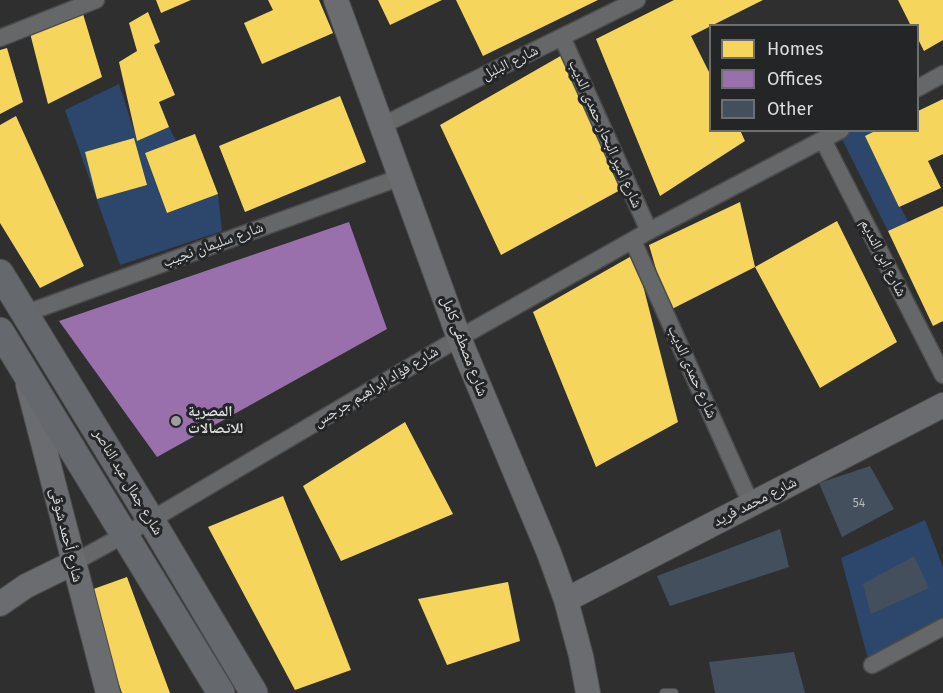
<!DOCTYPE html>
<meta charset="utf-8">
<style>
body{margin:0}
#map{position:relative;width:943px;height:693px;overflow:hidden;background:#2f2f30;font-family:"Fira Sans",sans-serif}
canvas{display:block}
.legend{position:absolute;left:709px;top:24px;width:210px;height:108px;box-sizing:border-box;background:#242527;border:2px solid #6d6e70;margin:0;padding:8px 10px;list-style:none;font-size:18px;color:#dbdcde}
.legend li{display:flex;align-items:center;gap:12px;height:30px}
.legend b{width:30px;border:2px solid #6d6e70}
</style>
<div id="map">
<canvas width="943" height="693"></canvas>
<ul class="legend">
<li><b style="height:16px;background:#f6d55c"></b>Homes</li>
<li><b style="height:16px;background:#9970ab"></b>Offices</li>
<li><b style="height:16px;background:#444f5d"></b>Other</li>
</ul>
</div>
<script>
const context = document.querySelector('canvas').getContext('2d');
context.lineJoin = 'round';
function fill(path, color) {
  context.fillStyle = color;
  context.fill(path, 'evenodd');
}
function toPath(rows) {
  const path = new Path2D();
  for (const r of rows) {
    path.moveTo(r[0], r[1]);
    for (let i = 2; i < r.length; i += 2) path.lineTo(r[i], r[i + 1]);
  }
  return path;
}
function strokePath(path, color, width, dash) {
  context.strokeStyle = color;
  context.lineWidth = width;
  context.lineCap = dash ? 'butt' : 'round';
  context.setLineDash(dash || []);
  context.stroke(path);
}
function label(font, color, halo, rows, align = 'center') {
  context.font = font + ' "Fira Sans","Noto Naskh Arabic",sans-serif';
  context.lineWidth = 6;
  context.setLineDash([]);
  context.textBaseline = 'middle';
  context.strokeStyle = halo;
  context.fillStyle = color;
  for (const [text, x, y, turn = 0] of rows) {
    context.save();
    context.translate(x, y);
    context.rotate((+turn || 0) * Math.PI / 180);
    context.textAlign = isNaN(turn) ? turn : align;
    if (halo) context.strokeText(text, 0, 0);
    context.fillText(text, 0, 0);
    context.restore();
  }
}
fill(toPath([
 [119,84,137,140,169,127,176,141,145,153,167,213,218,194,222,231,120,265,65,110],
 [838,131,876,131,866,136,908,222,888,231],
 [925,520,943,567,943,619,868,659,841,558]
]), '#2c476b');
fill(toPath([
 [156,0,191,0,161,13],
 [268,0,319,0,333,33,262,64,244,23,273,10],
 [378,0,442,0,390,25],
 [456,0,598,0,483,56],
 [674,0,763,0,691,36,710,74,710,130,740,130,745,141,660,196,596,39],
 [898,0,943,0,943,40,924,51,918,39,918,26,911,26],
 [148,12,160,42,154,45,175,95,159,102,169,127,137,141,119,62,137,51,129,23],
 [83,14,102,77,48,104,30,33],
 [7,48,23,102,0,114,0,50],
 [564,54,624,188,501,255,440,125],
 [340,96,366,162,245,212,219,146],
 [943,99,943,154,928,161,941,188,899,207,865,136,877,130,918,130,918,111],
 [16,116,84,266,40,288,0,223,0,125],
 [195,134,218,194,167,213,145,153],
 [134,138,147,185,97,199,85,152],
 [740,202,755,267,668,311,649,245],
 [943,206,943,321,933,326,888,231],
 [837,221,897,342,820,388,755,267],
 [635,254,678,422,596,467,533,312],
 [405,422,453,514,341,561,303,486],
 [283,496,351,670,295,690,208,527],
 [127,577,170,693,122,693,85,592],
 [508,582,520,641,447,665,418,599]
]), '#f6d55c');
fill(toPath([
 [349,222,387,329,157,457,59,321]
]), '#9970ab');
fill(toPath([
 [870,466,894,509,842,537,819,483],
 [780,529,789,567,670,606,657,576],
 [914,556,929,588,871,614,863,584],
 [794,652,805,693,715,693,709,662]
]), '#444f5d');
const lane = toPath([
 [664,693,674,693]
]);
const street = toPath([
 [562,37,649,231],
 [0,38,96,0],
 [918,88,943,74],
 [383,125,637,0],
 [823,140,943,375],
 [633,241,751,504],
 [24,314,401,177],
 [73,563,151,520,459,338,649,231,841,130],
 [872,665,943,627]
]);
const secondary = toPath([
 [336,0,459,338,549,553,566,600,581,656,588,693],
 [28,385,108,693],
 [566,600,943,405],
 [0,604,26,586,73,563]
]);
const primary = toPath([
 [0,273,151,520,254,693],
 [0,331,221,693]
]);
strokePath(lane, '#4b4b4c', 10);
strokePath(street, '#4b4b4c', 19);
strokePath(secondary, '#4b4b4c', 26);
strokePath(primary, '#4b4b4c', 29);
strokePath(lane, '#666768', 8);
strokePath(street, '#666768', 16);
strokePath(secondary, '#6b6c6f', 24);
strokePath(primary, '#65686c', 27);
for (const [x, y, r, color] of [
 [176,421,6,"#9f9fa1"]
]) {
  const dot = new Path2D();
  dot.arc(x, y, r, 0, 2 * Math.PI);
  context.fillStyle = color;
  context.fill(dot);
  strokePath(dot, '#242527', 2);
}
label('12px', '#b5b9be', null, [
 ["54",859,504]
]);
label('15px', '#dbdcde', '#242527', [
 ["شارع البلبل",510,63,-26],
 ["شارع امير البحار حمدى الديب",605,134,66],
 ["شارع سليمان نجيب",213,245,-20],
 ["شارع ابن النديم",883,258,63],
 ["شارع مصطفى كامل",464,346,69],
 ["شارع حمدى الديب",692,372,66],
 ["شارع فؤاد ابراهيم جرجس",376,387,-31],
 ["شارع جمال عبد الناصر",128,482,59],
 ["شارع محمد فريد",755,502,-27],
 ["شارع أحمد شوقى",66,535,76]
]);
label('bold 15px', '#dbdcde', '#242527', [
 ["المصرية",188,412],
 ["للاتصالات",188,429]
], 'left');
</script>
